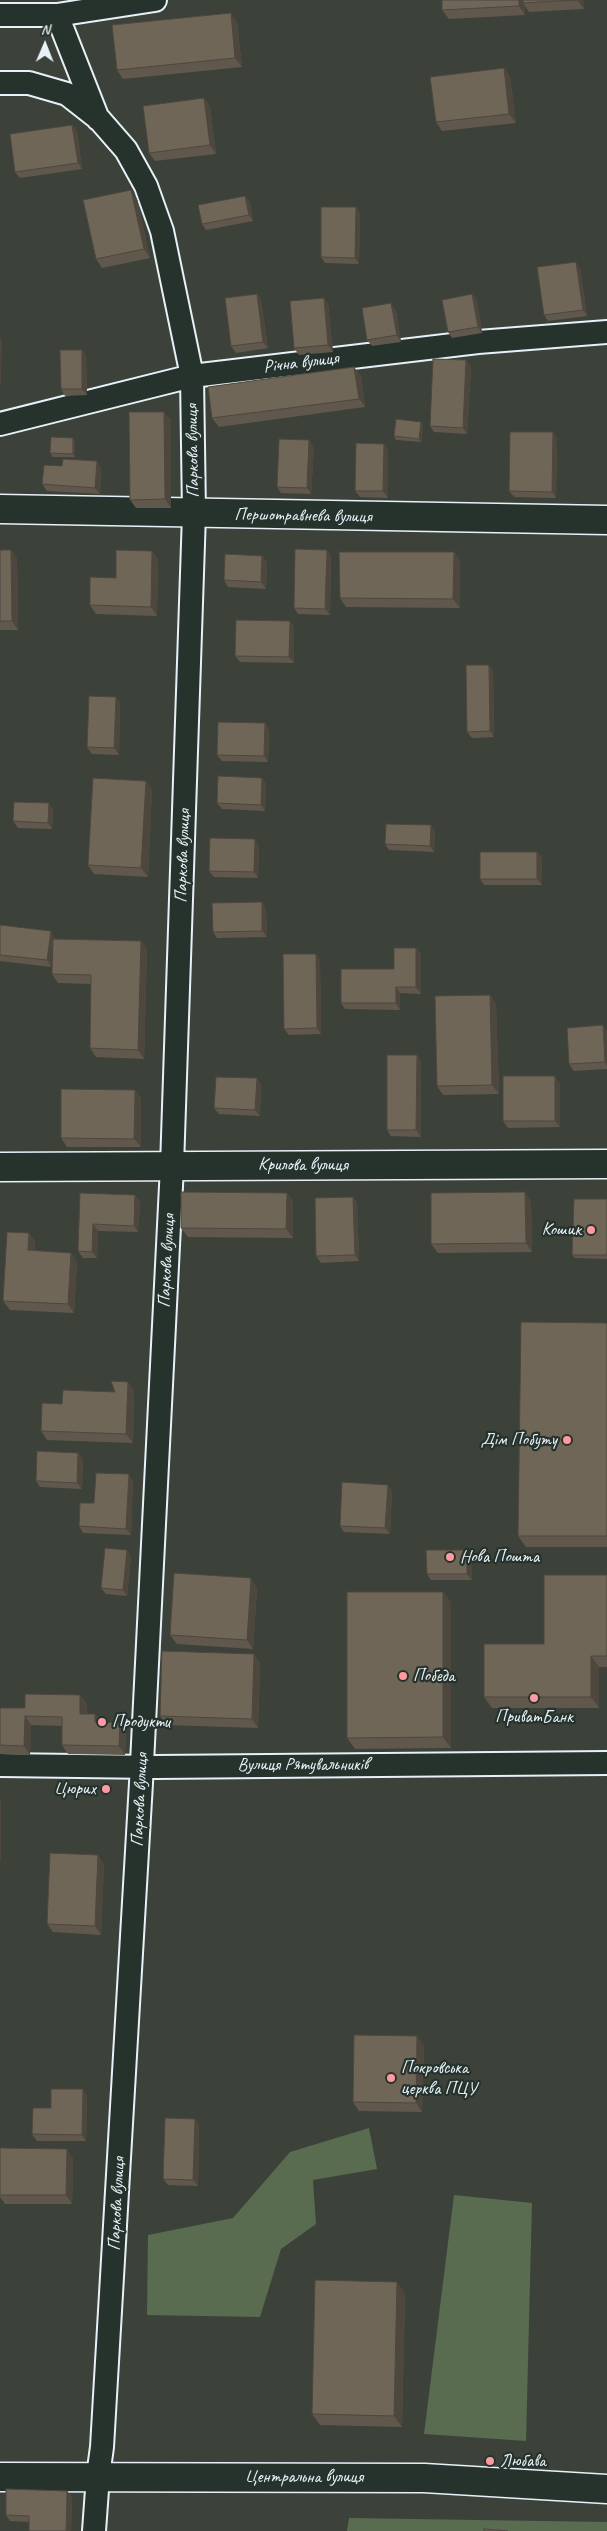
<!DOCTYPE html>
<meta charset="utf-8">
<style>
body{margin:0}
#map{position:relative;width:607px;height:2531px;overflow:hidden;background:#3c423a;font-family:Caveat,sans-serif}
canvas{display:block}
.north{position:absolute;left:20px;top:20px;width:50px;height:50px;-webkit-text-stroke:4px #26332d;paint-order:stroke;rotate:1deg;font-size:14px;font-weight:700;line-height:20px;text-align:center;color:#e8f1f8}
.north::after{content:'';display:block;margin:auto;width:18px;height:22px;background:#e8f1f8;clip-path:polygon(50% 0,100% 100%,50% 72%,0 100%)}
</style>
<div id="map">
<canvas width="607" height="2531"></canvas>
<div class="north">N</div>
</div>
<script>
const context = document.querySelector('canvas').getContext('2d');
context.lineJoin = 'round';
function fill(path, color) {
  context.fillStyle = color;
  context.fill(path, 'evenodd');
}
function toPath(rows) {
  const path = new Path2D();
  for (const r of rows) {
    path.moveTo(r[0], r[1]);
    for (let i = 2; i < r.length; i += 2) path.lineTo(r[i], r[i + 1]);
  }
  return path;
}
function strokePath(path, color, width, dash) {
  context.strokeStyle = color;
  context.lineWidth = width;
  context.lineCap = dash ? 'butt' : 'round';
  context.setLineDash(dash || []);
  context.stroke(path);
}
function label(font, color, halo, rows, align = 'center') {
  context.font = font + ' Caveat,sans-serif';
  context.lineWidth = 4.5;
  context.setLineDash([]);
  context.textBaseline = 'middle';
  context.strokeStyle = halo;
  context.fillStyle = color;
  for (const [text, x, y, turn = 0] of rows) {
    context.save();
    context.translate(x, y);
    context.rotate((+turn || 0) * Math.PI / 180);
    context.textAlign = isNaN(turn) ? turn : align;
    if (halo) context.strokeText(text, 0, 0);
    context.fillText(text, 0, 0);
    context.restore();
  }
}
fill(toPath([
 [369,2128,377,2169,313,2180,316,2224,281,2249,260,2317,147,2315,148,2235,233,2218,290,2152],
 [454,2195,532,2203,526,2441,424,2434],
 [349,2518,607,2522,607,2531,347,2531]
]), '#596c50');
const street = toPath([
 [0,15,57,15,155,0],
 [57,15,98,119],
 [0,83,29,83,67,94,99,119,126,150,146,186,162,231,192,376,194,514,172,1166,141,1783,102,2447,98,2476,94,2531],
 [0,424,192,376,478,342,607,332],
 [0,1765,155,1767,607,1763]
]);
const secondary = toPath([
 [0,509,607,520],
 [0,1167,607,1164],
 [0,2477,424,2478,607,2489]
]);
strokePath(street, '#e8f1f8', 26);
strokePath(secondary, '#e8f1f8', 31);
strokePath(street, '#26332d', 22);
strokePath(secondary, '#26332d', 28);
fill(toPath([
 [442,0,583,0,584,9,529,12,525,6,525,15,449,19,442,10],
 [237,22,242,67,123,79,117,70],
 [504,68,510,77,516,123,442,131,436,122],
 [204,98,210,107,216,154,155,161,149,153],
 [72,125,77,131,82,169,20,178,15,172],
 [245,196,250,202,253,221,206,230,202,224],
 [137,199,150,258,102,268,96,259],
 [360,213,359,264,325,263,321,257],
 [580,268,587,316,548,321,544,315],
 [257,294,261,300,268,348,236,353,231,346],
 [472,294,477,301,482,333,452,338,448,332],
 [328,304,333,352,299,355,294,348],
 [396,310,401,342,372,346,367,340],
 [82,350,86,356,87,395,65,396,61,389],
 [466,360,471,367,467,434,434,432,430,426],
 [361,376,365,407,219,427,212,418],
 [171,420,171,508,136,508,130,500],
 [423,425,421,442,396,440,394,436],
 [553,432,557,439,556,498,514,497,509,491],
 [73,438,75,441,75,457,53,457,50,453],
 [384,444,388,450,388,498,360,497,355,491],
 [314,447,311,494,281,493,277,487],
 [101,468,100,494,47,491,42,484],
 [0,550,11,550,17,559,18,630,0,630],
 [327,550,331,556,330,615,298,614,294,608],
 [152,551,158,560,157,616,96,614,90,605,116,578],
 [454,552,460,561,460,608,346,607,340,598],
 [262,556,267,562,266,589,228,587,224,580],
 [290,621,294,627,294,663,240,662,235,656],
 [489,665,493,671,494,737,472,738,467,732],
 [120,703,119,755,92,754,87,747],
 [265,723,269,730,268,762,222,761,217,755],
 [262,778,266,784,265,811,222,809,217,803],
 [146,781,152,790,148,877,94,874,88,865],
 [53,809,52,829,18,828,13,821],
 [431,825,435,832,434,852,389,850,385,844],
 [259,846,258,878,214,877,209,871],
 [537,852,542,858,542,885,484,885,480,879],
 [262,902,266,909,267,937,217,938,213,932],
 [0,925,55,938,55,939,141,941,147,950,144,1059,96,1057,90,1048,91,984,58,983,52,974,52,959,51,967,0,961],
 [416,948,421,954,421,994,400,993,400,1010,345,1009,341,1003,394,969],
 [320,960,321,1034,289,1035,284,1029],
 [490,995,496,1004,499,1094,443,1095,437,1086],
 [603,1025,607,1031,607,1069,574,1071,569,1064],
 [417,1055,421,1062,421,1137,391,1136,387,1130],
 [560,1083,560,1127,508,1128,503,1121],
 [261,1084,260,1116,219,1114,214,1108],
 [135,1090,141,1099,141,1147,67,1147,61,1138],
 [80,1193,135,1195,140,1202,138,1232,98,1231,97,1258,83,1258,78,1251],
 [287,1193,293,1202,293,1238,188,1237,181,1228],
 [353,1197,357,1203,359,1261,321,1263,316,1256],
 [607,1199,607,1259,575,1258,572,1255],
 [531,1201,532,1252,438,1253,431,1244],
 [29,1233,35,1242,35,1251,71,1253,77,1262,74,1313,10,1310,3,1301],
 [607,1323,607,1547,526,1547,518,1536],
 [128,1382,134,1391,133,1443,47,1440,41,1431,62,1404,115,1392],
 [78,1453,83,1459,82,1489,40,1487,36,1481],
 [133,1481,131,1535,83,1533,79,1526,94,1503],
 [392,1491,390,1534,344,1532,340,1526],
 [467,1550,472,1556,472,1580,431,1580,427,1574],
 [131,1557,127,1596,106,1594,101,1588],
 [607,1575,607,1667,599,1667,599,1708,492,1708,484,1697,544,1644],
 [257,1587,253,1649,177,1644,170,1635],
 [443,1592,451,1603,451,1748,355,1749,347,1738],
 [254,1654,260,1663,258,1728,166,1725,160,1716],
 [80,1695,87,1704,87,1714,95,1714,101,1722,126,1732,125,1755,68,1754,62,1745,62,1726,31,1725,30,1755,0,1754,0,1708,25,1708],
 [104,1864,101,1935,53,1932,47,1924],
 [424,2045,422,2112,359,2111,353,2102],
 [87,2095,86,2141,37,2141,32,2134,51,2108],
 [195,2119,199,2125,198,2186,168,2185,163,2179],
 [0,2148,73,2158,72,2204,5,2204,0,2197],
 [405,2293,402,2427,320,2425,312,2414],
 [67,2491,72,2497,71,2531,29,2531,29,2522,10,2521,6,2515]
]), '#60584c');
fill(toPath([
 [519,0,525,0,523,3,525,6,525,15,519,6],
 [577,0,583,0,584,9],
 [231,13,237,22,242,67,235,58],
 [504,68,510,77,516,123,509,114],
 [204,98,210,107,216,154,210,145],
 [72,125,77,131,82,169,78,163],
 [131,190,137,199,150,258,144,249],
 [245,196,250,202,253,221,249,215],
 [356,207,360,213,359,264,355,258],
 [576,262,580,268,587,316,583,310],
 [257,294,261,300,268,348,263,342],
 [472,294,477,301,482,333,478,327],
 [324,298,328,304,333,352,328,345],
 [391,303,396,310,401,342,397,335],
 [0,338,2,341,1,384,0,382],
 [82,350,86,356,87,395,82,389],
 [466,360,471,367,467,434,463,428],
 [354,367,361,376,365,407,359,399],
 [164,412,171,420,171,508,165,499],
 [421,422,423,425,421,442,419,439],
 [553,432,557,439,556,498,552,492],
 [73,438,75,441,75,457,73,454],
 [309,440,314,447,311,494,307,488],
 [384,444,388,450,388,498,383,491],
 [97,461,101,468,100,494,95,488],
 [11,550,17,559,18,630,12,621],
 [327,550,331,556,330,615,325,609],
 [152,551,158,560,157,616,151,607],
 [454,552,460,561,460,608,453,599],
 [262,556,267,562,266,589,261,582],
 [290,621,294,627,294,663,289,657],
 [489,665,493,671,494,737,490,731],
 [116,697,120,703,119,755,114,748],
 [265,723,269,730,268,762,264,756],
 [262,778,266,784,265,811,261,805],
 [146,781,152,790,148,877,141,868],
 [49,803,53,809,52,829,48,823],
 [431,825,435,832,434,852,430,846],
 [255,839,259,846,258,878,254,872],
 [537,852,542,858,542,885,537,879],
 [262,902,266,909,267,937,262,931],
 [51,931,55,938,51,967,47,960],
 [141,941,147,950,144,1059,138,1050],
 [416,948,421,954,421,994,416,987],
 [316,954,320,960,321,1034,317,1028],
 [396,987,400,993,400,1010,396,1003],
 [490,995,496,1004,499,1094,492,1085],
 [603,1025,607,1031,607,1066,605,1062],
 [417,1055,421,1062,421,1137,416,1130],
 [555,1076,560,1083,560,1127,555,1121],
 [257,1078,261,1084,260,1116,255,1110],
 [135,1090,141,1099,141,1147,134,1139],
 [525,1192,531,1201,532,1252,526,1243],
 [287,1193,293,1202,293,1238,286,1229],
 [135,1195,140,1202,138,1232,134,1226],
 [353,1197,357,1203,359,1261,355,1255],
 [93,1224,98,1231,97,1258,92,1252],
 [29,1233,35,1242,34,1259,28,1250],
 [71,1253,77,1262,74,1313,68,1304],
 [128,1382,134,1391,133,1443,126,1434],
 [78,1453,83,1459,82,1489,77,1483],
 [129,1474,133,1481,131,1535,126,1529],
 [388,1485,392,1491,390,1534,385,1528],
 [127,1550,131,1557,127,1596,123,1590],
 [467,1550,472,1556,472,1580,467,1574],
 [251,1578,257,1587,253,1649,247,1640],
 [443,1592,451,1603,451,1748,443,1737],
 [254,1654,260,1663,258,1728,252,1719],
 [591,1656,599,1667,599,1708,591,1697],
 [80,1695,87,1704,86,1723,80,1714],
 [95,1714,101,1723,95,1722],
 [25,1716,31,1725,30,1755,24,1746],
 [120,1723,126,1732,125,1755,119,1746],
 [0,1800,1,1802,1,1862,0,1861],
 [98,1855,104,1864,101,1935,95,1926],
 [417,2036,424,2045,422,2112,416,2103],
 [83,2089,87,2095,86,2141,82,2135],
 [195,2119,199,2125,198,2186,193,2180],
 [67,2149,73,2158,72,2204,66,2195],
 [397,2282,405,2293,402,2427,394,2416],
 [67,2491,72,2497,71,2531,66,2531]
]), '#4e473e');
const building = toPath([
 [442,0,519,0,519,6,442,10,442,0],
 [523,0,577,0,523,3,523,0],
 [231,13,235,58,117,70,112,25,231,13],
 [504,68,509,114,436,122,430,77,504,68],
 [204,98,210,145,149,153,143,106,204,98],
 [72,125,78,163,15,172,10,134,72,125],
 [131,190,144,249,96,259,83,200,131,190],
 [245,196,249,215,202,224,198,205,245,196],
 [321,207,356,207,355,258,321,257,321,207],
 [576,262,583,310,544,315,537,267,576,262],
 [257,294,263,342,231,346,225,298,257,294],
 [472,294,478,327,448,332,442,300,472,294],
 [324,298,328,345,294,348,290,301,324,298],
 [391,303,397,335,367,340,362,308,391,303],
 [60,350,82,350,82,389,61,389,60,350],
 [433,359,466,360,463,428,430,426,433,359],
 [354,367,359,399,212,418,208,387,354,367],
 [129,412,164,412,165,499,130,500,129,412],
 [396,419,421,422,419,439,394,436,396,419],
 [510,432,553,432,552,492,509,491,510,432],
 [51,437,73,438,73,454,50,453,51,437],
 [279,439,309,440,307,488,277,487,279,439],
 [356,443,384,444,383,491,355,491,356,443],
 [63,459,97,461,95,488,42,484,44,465,62,466,63,459],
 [295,549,327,550,325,609,294,608,295,549],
 [0,550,11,550,12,621,0,621,0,550],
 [116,550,152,551,151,607,90,605,90,577,116,578,116,550],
 [339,552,454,552,453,599,340,598,339,552],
 [225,554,262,556,261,582,224,580,225,554],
 [236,620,290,621,289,657,235,656,236,620],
 [466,665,489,665,490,731,467,732,466,665],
 [89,696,116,697,114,748,87,747,89,696],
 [218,722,265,723,264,756,217,755,218,722],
 [218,776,262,778,261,805,217,803,218,776],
 [93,778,146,781,141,868,88,865,93,778],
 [14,802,49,803,48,823,13,821,14,802],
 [386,824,431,825,430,846,385,844,386,824],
 [210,838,255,839,254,872,209,871,210,838],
 [480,852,537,852,537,879,480,879,480,852],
 [262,902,262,931,213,932,212,903,262,902],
 [0,925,51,931,47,960,0,955,0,925],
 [53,939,141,941,138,1050,90,1048,91,975,52,974,53,939],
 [394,948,416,948,416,987,396,987,396,1003,341,1003,341,969,394,969,394,948],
 [283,954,316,954,317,1028,284,1029,283,954],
 [490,995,492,1085,437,1086,435,996,490,995],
 [603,1025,605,1062,569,1064,567,1028,603,1025],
 [387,1055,417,1055,416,1130,387,1130,387,1055],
 [503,1076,555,1076,555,1121,503,1121,503,1076],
 [216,1077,257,1078,255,1110,214,1108,216,1077],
 [61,1089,135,1090,134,1139,61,1138,61,1089],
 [181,1192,287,1193,286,1229,181,1228,181,1192],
 [525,1192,526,1243,431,1244,431,1193,525,1192],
 [80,1193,135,1195,134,1226,93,1224,92,1252,78,1251,80,1193],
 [353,1197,355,1255,316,1256,315,1198,353,1197],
 [574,1199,607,1199,607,1255,572,1255,574,1199],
 [7,1232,29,1233,28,1250,71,1253,68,1304,3,1301,7,1232],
 [521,1322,607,1323,607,1536,518,1536,521,1322],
 [111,1381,128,1382,126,1434,41,1431,42,1403,62,1404,63,1390,115,1392,111,1381],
 [37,1451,78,1453,77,1483,36,1481,37,1451],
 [96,1473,129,1474,126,1529,79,1526,80,1503,94,1503,96,1473],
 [342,1482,388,1485,385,1528,340,1526,342,1482],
 [105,1548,127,1550,123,1590,101,1588,105,1548],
 [426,1550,467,1550,467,1574,427,1574,426,1550],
 [174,1573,251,1578,247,1640,170,1635,174,1573],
 [544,1575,607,1575,607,1656,591,1656,591,1697,484,1697,484,1644,544,1644,544,1575],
 [347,1592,443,1592,443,1737,347,1738,347,1592],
 [162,1651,254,1654,252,1719,160,1716,162,1651],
 [25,1694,80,1695,80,1714,95,1714,95,1722,120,1723,119,1746,62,1745,62,1717,25,1716,24,1746,0,1745,0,1708,25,1708,25,1694],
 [50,1853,98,1855,95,1926,47,1924,50,1853],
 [354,2035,417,2036,416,2103,353,2102,354,2035],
 [51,2089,83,2089,82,2135,32,2134,33,2108,51,2108,51,2089],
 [165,2118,195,2119,193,2180,163,2179,165,2118],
 [0,2148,67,2149,66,2195,0,2195,0,2148],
 [315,2280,397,2282,394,2416,312,2414,315,2280],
 [6,2489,67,2491,66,2531,29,2531,29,2516,6,2515,6,2489],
 [484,2529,508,2531,484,2531,484,2529]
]);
fill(building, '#706658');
strokePath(building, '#4e473e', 1);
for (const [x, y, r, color] of [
 [591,1230,5,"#ff9aa2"],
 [567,1440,5,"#ff9aa2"],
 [450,1557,5,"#ff9aa2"],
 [403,1676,5,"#ff9aa2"],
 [534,1698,5,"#ff9aa2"],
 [102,1722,5,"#ff9aa2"],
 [106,1789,5,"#ff9aa2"],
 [391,2078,5,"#ff9aa2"],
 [490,2461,5,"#ff9aa2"]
]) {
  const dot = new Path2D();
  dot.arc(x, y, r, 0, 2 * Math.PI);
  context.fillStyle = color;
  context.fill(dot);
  strokePath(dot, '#26332d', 2);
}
label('18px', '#e8f1f8', '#26332d', [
 ["Річна вулиця",301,363,-7],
 ["Паркова вулиця",193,451,-91],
 ["Першотравнева вулиця",303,516,1],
 ["Паркова вулиця",183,856,-88],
 ["Крилова вулиця",303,1165],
 ["Паркова вулиця",167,1261,-87],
 ["Вулиця Рятувальників",303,1765],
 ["Паркова вулиця",140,1800,-87],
 ["Паркова вулиця",117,2204,-87],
 ["Центральна вулиця",304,2477]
]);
label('18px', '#e8f1f8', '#26332d', [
 ["Кошик",581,1230,"right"],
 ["Дім Побуту",557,1440,"right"],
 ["Нова Пошта",460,1557],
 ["Победа",413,1676],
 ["ПриватБанк",534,1717,"center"],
 ["Продукти",112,1722],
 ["Цюрих",96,1789,"right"],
 ["Покровська",401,2068],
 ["церква ПЦУ",401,2089],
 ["Любава",500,2461]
], 'left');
</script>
